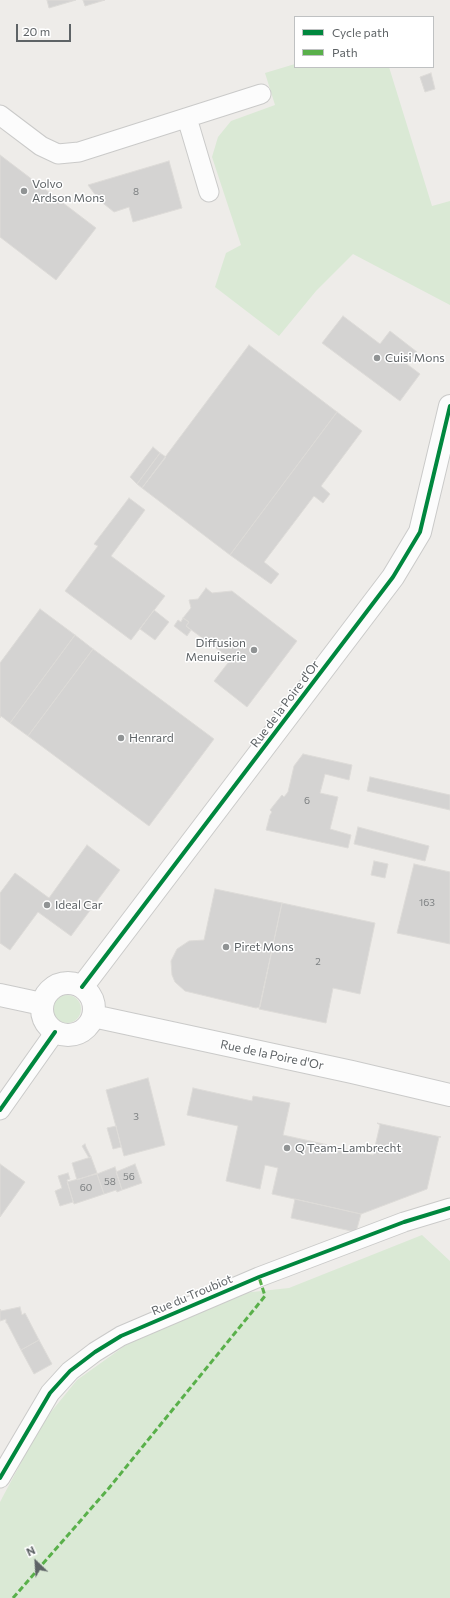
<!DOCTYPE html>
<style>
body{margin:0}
#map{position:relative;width:450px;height:1598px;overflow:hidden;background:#eeece9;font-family:Commissioner,sans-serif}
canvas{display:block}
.legend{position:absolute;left:294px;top:16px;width:140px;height:52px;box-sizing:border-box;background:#fff;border:1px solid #bfc1c2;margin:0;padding:5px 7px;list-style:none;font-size:12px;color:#5e6366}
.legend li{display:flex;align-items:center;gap:8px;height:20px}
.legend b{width:20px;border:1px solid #bfc1c2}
.north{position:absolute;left:16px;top:1542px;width:40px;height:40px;-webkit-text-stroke:3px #fff;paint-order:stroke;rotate:335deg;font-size:11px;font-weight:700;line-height:16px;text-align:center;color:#5e6366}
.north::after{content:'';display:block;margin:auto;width:14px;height:18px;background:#5e6366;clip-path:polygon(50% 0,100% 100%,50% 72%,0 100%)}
.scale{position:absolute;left:16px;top:24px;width:55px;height:18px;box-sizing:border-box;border:2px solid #5e6366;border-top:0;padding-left:5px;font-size:12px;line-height:14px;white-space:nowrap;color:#5e6366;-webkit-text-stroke:3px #fff;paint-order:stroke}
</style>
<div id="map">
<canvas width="450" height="1598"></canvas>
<ul class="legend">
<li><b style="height:5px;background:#00873e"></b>Cycle path</li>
<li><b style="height:5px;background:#59b04a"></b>Path</li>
</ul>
<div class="north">N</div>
<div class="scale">20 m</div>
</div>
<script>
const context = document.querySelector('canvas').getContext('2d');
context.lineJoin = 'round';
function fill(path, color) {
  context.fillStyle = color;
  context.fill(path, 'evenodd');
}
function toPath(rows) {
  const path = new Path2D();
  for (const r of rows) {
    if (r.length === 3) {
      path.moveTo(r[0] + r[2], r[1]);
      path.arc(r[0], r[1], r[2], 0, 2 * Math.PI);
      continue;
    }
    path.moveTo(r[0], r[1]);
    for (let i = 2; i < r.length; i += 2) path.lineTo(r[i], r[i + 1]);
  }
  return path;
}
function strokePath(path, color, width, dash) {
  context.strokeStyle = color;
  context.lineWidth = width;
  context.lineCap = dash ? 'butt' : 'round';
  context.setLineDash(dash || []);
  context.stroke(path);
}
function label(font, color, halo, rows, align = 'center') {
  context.font = font + ' Commissioner,sans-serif';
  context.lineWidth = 3;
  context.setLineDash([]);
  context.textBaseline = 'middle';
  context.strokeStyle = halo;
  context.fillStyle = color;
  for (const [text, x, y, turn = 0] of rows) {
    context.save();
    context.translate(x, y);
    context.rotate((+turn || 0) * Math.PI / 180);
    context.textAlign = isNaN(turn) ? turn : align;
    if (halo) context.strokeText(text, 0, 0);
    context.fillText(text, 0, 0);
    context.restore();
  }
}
fill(toPath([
 [295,64,295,67,389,67,432,206,450,201,450,305,353,254,316,291,279,336,215,287,226,253,241,245,212,157,218,137,231,121,275,105,265,73],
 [67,1009,14],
 [422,1235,450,1261,450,1598,0,1598,0,1502,42,1423,77,1380,126,1345,243,1293,289,1288]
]), '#dae9d5');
const building = toPath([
 [47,0,76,0,49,8,47,0],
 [83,0,105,0,85,6,83,0],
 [431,73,435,89,425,92,420,77,431,73],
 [0,155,96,228,56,280,0,237,0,155],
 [169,161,182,208,133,222,129,207,114,212,99,200,88,185,169,161],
 [343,316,380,344,390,331,417,352,407,364,420,374,400,401,322,343,343,316],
 [249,345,337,412,230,555,142,488,249,345],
 [337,412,362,431,321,486,330,494,323,503,314,496,264,562,279,574,271,584,230,555,337,412],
 [153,447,160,453,137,484,130,477,153,447],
 [160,453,166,457,142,488,137,484,160,453],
 [129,498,145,510,111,556,165,596,131,640,65,591,98,546,94,544,129,498],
 [206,588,212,593,232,591,297,641,247,707,214,681,231,659,186,626,189,622,183,618,191,608,189,600,198,599,206,588],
 [40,609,75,635,10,723,1,716,0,718,0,663,40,609],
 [154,610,169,622,155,640,140,629,154,610],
 [183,618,189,622,186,626,191,630,187,636,174,626,178,620,181,622,183,618],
 [75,635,93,649,28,736,10,723,75,635],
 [93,649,214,739,149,826,28,736,93,649],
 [303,754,352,765,349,780,325,774,320,793,338,797,330,829,351,835,348,848,266,830,270,815,272,812,270,810,282,795,284,797,288,792,294,766,303,754],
 [370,777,450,795,450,810,367,791,370,777],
 [358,827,429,846,425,861,354,844,358,827],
 [87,845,120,870,71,936,38,912,10,950,0,943,0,893,15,873,49,898,87,845],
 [374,861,388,864,385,878,371,875,374,861],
 [414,864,450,872,450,944,397,933,414,864],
 [215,889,282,903,260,1007,256,1008,185,991,175,982,172,975,171,961,177,949,189,941,204,940,215,889],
 [282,903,375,923,360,994,333,988,326,1023,259,1009,282,903],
 [148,1078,165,1145,124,1156,106,1090,148,1078],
 [193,1088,252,1101,253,1096,290,1103,283,1135,373,1155,380,1125,377,1123,441,1137,439,1137,427,1189,361,1214,272,1194,278,1168,265,1165,260,1189,226,1181,238,1126,187,1115,193,1088],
 [116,1126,121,1147,113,1149,107,1128,116,1126],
 [85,1144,86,1147,91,1157,89,1158,82,1146,85,1144],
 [91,1157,97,1173,77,1180,72,1163,91,1157],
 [0,1164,25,1182,0,1217,0,1164],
 [135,1164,142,1183,122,1190,116,1172,135,1164],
 [115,1167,122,1190,117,1192,116,1190,104,1194,97,1174,115,1167],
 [68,1173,70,1179,67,1180,73,1202,60,1206,55,1191,62,1188,58,1176,68,1173],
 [97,1174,104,1194,74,1204,67,1182,97,1174],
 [295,1199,361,1214,356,1232,291,1218,295,1199],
 [20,1307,22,1315,25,1313,39,1340,21,1350,7,1323,6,1323,6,1319,0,1321,0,1309,1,1311,20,1307],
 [39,1340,52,1364,34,1374,21,1350,39,1340]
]);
fill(building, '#d4d3d2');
strokePath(building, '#dddbd8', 1);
const minor = toPath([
 [0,115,41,146,58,154,79,152,261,94],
 [187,118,209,192],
 [0,1110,55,1032],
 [0,1478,50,1393,70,1371,95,1352,121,1336,259,1277,404,1222,450,1208]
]);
const tertiary = toPath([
 [68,1009,26],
 [82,987,393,577,420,532,450,406],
 [0,995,42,1004],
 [93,1016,352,1072,450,1095]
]);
strokePath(minor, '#cacac9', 21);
strokePath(tertiary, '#cacac9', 24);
strokePath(minor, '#fcfcfc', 19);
strokePath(tertiary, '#fcfcfc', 22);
strokePath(toPath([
 [13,1598,109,1488,265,1296,259,1277]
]), '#59b04a', 3, [6, 3]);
strokePath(toPath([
 [82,987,393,577,420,532,450,406],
 [0,1110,55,1032],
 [0,1478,50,1393,70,1371,95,1352,121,1336,259,1277,404,1222,450,1208]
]), '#00873e', 4);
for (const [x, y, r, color] of [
 [24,191,4,"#909394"],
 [377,358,4,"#909394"],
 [254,650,4,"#909394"],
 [121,738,4,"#909394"],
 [47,905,4,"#909394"],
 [226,947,4,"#909394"],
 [287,1148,4,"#909394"]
]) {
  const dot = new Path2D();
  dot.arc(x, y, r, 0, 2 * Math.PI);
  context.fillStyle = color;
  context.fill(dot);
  strokePath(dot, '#fff', 1.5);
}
label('10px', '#7d8082', null, [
 ["8",136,192],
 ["6",307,801],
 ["163",427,903],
 ["2",318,962],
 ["3",136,1117],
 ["56",129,1177],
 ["58",110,1182],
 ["60",86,1188]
]);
label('12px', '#5e6366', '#fff', [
 ["Volvo",32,184],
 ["Ardson Mons",32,198],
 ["Cuisi Mons",385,358],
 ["Diffusion",246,643,"right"],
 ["Menuiserie",246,657,"right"],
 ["Henrard",129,738],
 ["Ideal Car",55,905],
 ["Piret Mons",234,947],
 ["Q Team-Lambrecht",295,1148]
], 'left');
label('12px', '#5e6366', '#fff', [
 ["Rue de la Poire d'Or",285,704,-53],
 ["Rue de la Poire d'Or",272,1055,12],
 ["Rue du Troubiot",192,1295,-23]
]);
</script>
